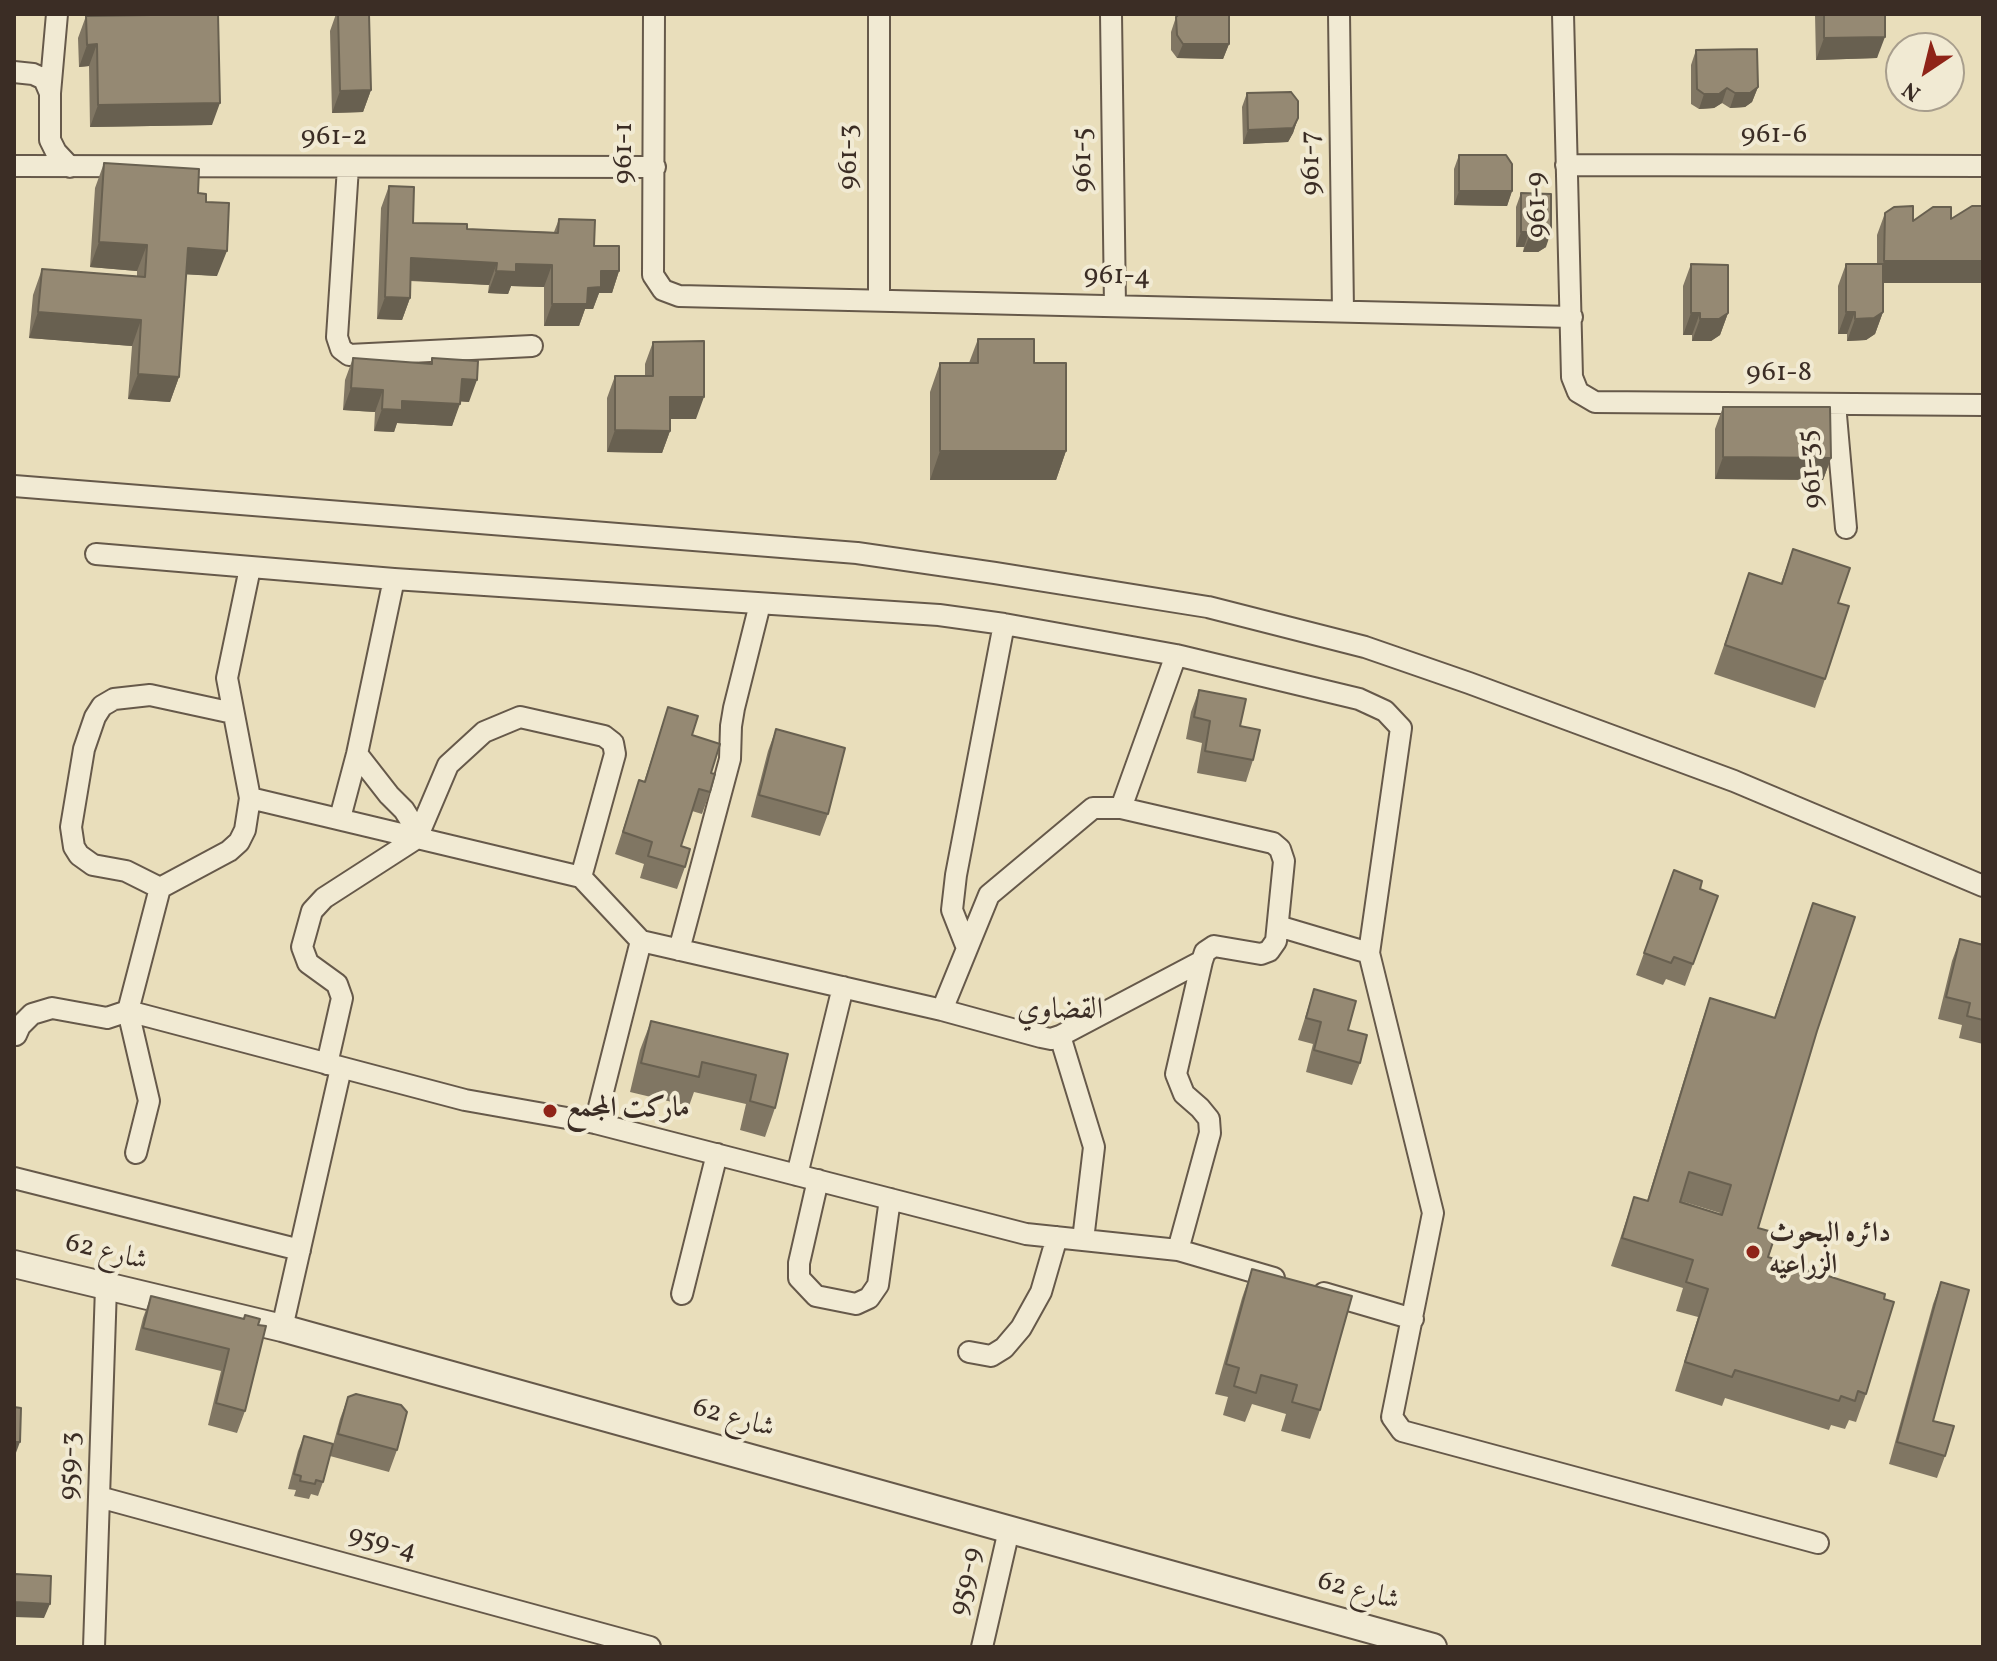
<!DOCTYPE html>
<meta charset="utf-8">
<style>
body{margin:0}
#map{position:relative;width:1997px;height:1661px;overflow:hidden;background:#e9debb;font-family:Vollkorn,serif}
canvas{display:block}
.frame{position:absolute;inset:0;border:16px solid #3b2d25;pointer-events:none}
.north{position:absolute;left:1885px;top:32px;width:80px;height:80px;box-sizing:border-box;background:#f1ead3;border:2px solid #a89e8d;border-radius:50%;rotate:215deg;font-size:22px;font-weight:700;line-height:32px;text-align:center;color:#3b2d25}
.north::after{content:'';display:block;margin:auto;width:28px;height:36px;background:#8f2418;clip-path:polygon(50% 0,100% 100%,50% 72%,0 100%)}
</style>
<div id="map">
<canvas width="1997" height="1661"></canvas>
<div class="frame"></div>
<div class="north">N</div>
</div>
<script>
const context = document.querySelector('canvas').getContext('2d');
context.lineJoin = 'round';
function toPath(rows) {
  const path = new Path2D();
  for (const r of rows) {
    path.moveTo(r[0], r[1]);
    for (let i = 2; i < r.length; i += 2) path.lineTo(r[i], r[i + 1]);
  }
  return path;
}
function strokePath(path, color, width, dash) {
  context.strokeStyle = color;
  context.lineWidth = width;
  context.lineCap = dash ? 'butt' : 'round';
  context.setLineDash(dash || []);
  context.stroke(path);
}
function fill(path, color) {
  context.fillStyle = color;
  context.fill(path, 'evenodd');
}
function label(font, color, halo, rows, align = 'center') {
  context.font = font + ' Vollkorn,Amiri,serif';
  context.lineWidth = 8;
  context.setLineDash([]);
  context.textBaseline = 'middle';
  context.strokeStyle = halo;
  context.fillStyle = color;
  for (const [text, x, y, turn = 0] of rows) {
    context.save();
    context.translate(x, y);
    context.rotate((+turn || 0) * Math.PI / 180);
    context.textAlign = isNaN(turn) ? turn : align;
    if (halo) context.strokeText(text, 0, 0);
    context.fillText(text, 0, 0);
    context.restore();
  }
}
const minor = toPath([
 [57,14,50,93,50,140,56,152,70,167],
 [654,14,653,275,663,290,679,296,1572,317],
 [1111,14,1115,306],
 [1339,14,1343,311],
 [1563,14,1572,377,1578,392,1595,402,1983,405],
 [14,72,33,74,44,79,50,93],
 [1566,165,1983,166],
 [14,166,655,167],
 [348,167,337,337,341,349,349,355,532,346],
 [879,300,879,14],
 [1835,404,1846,528],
 [14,486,857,553,995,573,1208,607,1365,647,1469,683,1734,781,1983,886],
 [96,554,394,579,939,615,1004,624,1176,655,1359,699,1385,711,1401,728,1369,953,1433,1213,1392,1417,1402,1431,1818,1543],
 [357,754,389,795,404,810,419,834],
 [250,798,581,877,641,941,942,1010,1041,1037,1051,1039,1060,1036,1202,961],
 [1121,808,1273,843,1280,849,1284,861,1276,941,1269,951,1261,954,1214,946,1205,952,1202,961,1176,1074,1184,1094,1200,1108,1209,1119,1210,1133,1178,1250],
 [340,818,357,754,394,579],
 [160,888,126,871,93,865,79,855,74,847,71,827,84,749,95,717,102,706,114,699,150,695,233,713],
 [1278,926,1369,953],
 [967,948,952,910,956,875,1004,624],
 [679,950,730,759,731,726,734,708,760,604],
 [942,1010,989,895,1093,808,1121,808,1176,655],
 [16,1035,20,1026,32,1014,52,1008,107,1018,128,1011,465,1100,595,1123,1026,1234,1178,1250,1274,1278],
 [1060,1036,1094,1147,1083,1240],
 [327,1064,342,998,337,984,308,963,302,947,312,911,324,898,417,838,448,765,484,732,520,717,604,736,613,743,615,754,581,877],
 [595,1123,641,941],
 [136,1153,149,1101,128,1011,160,888,229,851,239,842,245,830,250,798,227,678,250,568],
 [797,1175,843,987],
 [14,1178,300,1250],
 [818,1180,799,1263,799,1278,816,1296,856,1304,869,1298,878,1285,890,1199],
 [1324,1293,1413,1319],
 [682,1294,717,1154],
 [282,1328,341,1068],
 [969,1352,991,1356,1004,1348,1021,1328,1041,1292,1057,1237],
 [99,1497,650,1647],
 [94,1647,106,1287],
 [982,1647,1009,1530]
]);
const tertiary = toPath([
 [14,1264,282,1328,1433,1647]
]);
strokePath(minor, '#66594a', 24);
strokePath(tertiary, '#66594a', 30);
strokePath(minor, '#f1ead3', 20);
strokePath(tertiary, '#f1ead3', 26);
fill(toPath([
 [336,14,369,14,371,90,363,112,332,113,330,31],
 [1815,14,1885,14,1877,58,1816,60],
 [86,16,212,125,90,127,89,66,79,67,78,38],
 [1176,17,1229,44,1223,59,1177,58,1171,50,1171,32],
 [1696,50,1758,87,1752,102,1745,107,1730,108,1722,103,1714,108,1699,109,1691,104,1691,65],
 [1247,93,1298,118,1293,133,1288,142,1243,144,1242,107],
 [1459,155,1512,191,1507,206,1454,205,1454,169],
 [104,163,198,193,206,202,217,276,186,274,179,377,170,402,128,399,132,346,29,338,33,295,42,269,137,276,137,271,90,267,95,188],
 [389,186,413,223,467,229,554,232,559,219,594,246,619,271,612,293,599,293,593,309,585,309,579,326,544,326,544,287,511,286,508,294,488,293,489,285,410,281,410,298,402,320,377,319,381,208],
 [1521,193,1546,247,1538,252,1523,252,1524,247,1516,247,1516,207],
 [1983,206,1983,283,1883,283,1883,312,1875,334,1866,340,1847,341,1847,334,1838,334,1838,286,1846,264,1877,264,1877,235,1885,213,1913,221,1951,219],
 [1691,264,1728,313,1720,335,1711,341,1692,341,1692,335,1683,335,1683,286],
 [978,339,1034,363,1066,451,1056,480,930,480,930,392,940,363,969,363],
 [653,342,696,419,670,419,670,431,662,453,607,452,607,398,615,376,645,376,645,364],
 [353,358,430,364,432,358,469,402,460,401,452,426,397,423,394,432,374,431,375,412,343,410,345,380],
 [1723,407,1831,458,1823,480,1715,479,1715,429],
 [1793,549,1838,603,1825,679,1815,708,1714,674,1749,573,1781,583],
 [1199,690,1240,726,1253,760,1246,782,1197,773,1202,743,1186,739,1191,712],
 [668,707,692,735,711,773,710,792,702,814,692,811,681,846,685,867,677,889,640,878,644,864,615,854,639,780,644,782],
 [776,729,828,814,820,836,751,817,768,751],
 [1674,870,1700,889,1718,896,1685,986,1666,979,1663,985,1636,975],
 [1813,903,1817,1031,1758,1228,1768,1257,1866,1394,1856,1422,1849,1420,1845,1429,1831,1425,1829,1430,1725,1398,1722,1406,1675,1391,1698,1317,1676,1311,1683,1288,1611,1266,1634,1197,1647,1201,1700,1027,1710,998,1774,1018],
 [1681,1201,1720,1213,1720,1214],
 [1960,939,1983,944,1983,1044,1959,1038,1962,1025,1938,1019,1952,961],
 [1314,989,1348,1030,1360,1063,1352,1085,1306,1072,1313,1044,1298,1040],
 [651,1021,788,1054,775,1108,765,1137,740,1130,746,1104,694,1092,689,1106,630,1092,640,1050],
 [1252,1269,1320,1410,1310,1439,1281,1431,1286,1414,1252,1404,1245,1422,1223,1415,1228,1397,1215,1394,1242,1298],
 [1941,1282,1933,1421,1945,1456,1937,1478,1889,1464,1933,1304],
 [151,1296,258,1325,245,1411,237,1433,208,1425,221,1371,135,1350,143,1318],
 [348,1397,397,1450,389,1472,330,1456,340,1419],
 [304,1436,323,1482,318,1496,311,1494,309,1499,294,1496,296,1490,288,1489,298,1451]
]), '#807663');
fill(toPath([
 [1885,37,1877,58,1816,60,1824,38],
 [97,44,89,66,79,67,87,45],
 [1183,44,1229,44,1223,59,1177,58],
 [1758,87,1752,102,1745,107,1730,108,1735,93],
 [1727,88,1722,103,1714,108,1699,109,1704,94],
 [371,90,363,112,332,113,340,91],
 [220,103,212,125,90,127,98,105],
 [1298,118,1293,133,1288,142,1243,144,1248,130],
 [1459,191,1512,191,1507,206,1454,205],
 [1521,232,1529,232,1524,247,1516,247],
 [1551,232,1546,247,1538,252,1523,252,1529,237],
 [99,242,147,245,137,271,90,267],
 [188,248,227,251,217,276,179,274],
 [411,258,497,263,489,285,403,280],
 [1884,261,1983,261,1983,283,1876,283],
 [516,264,552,265,544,287,511,286,508,294,488,293,496,271],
 [601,271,619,271,612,293,599,293,593,309,585,309,579,326,544,326,552,304,588,288],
 [385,297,410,298,402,320,377,319],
 [38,312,141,320,132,346,29,338],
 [1846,312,1855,312,1847,334,1838,334],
 [1883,312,1875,334,1866,340,1847,341,1855,319],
 [1691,313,1700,313,1692,335,1683,335],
 [1728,313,1720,335,1711,341,1692,341,1700,319],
 [138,374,179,377,170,402,128,399],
 [462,379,477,380,469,402,454,401],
 [351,388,383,390,375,412,343,410],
 [670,397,704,397,696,419,662,419],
 [402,401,460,404,452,426,397,423,394,432,374,431,382,409],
 [615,430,670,431,662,453,607,452],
 [940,451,1066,451,1056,480,930,480],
 [1723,457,1831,458,1823,480,1715,479],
 [14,1442,20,1442,14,1458],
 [14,1602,50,1604,44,1618,14,1617]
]), '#686050');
const building = toPath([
 [218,14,220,103,98,105,97,44,87,45,86,16,218,14],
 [338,14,369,14,371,90,340,91,338,14],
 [1179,14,1229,14,1229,44,1183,44,1177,35,1176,17,1179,14],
 [1824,14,1885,14,1885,37,1824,38,1824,14],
 [1757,49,1758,87,1750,93,1735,93,1727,88,1719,94,1704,94,1697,89,1696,50,1757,49],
 [1291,92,1298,101,1298,118,1293,128,1248,130,1247,93,1291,92],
 [1459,155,1506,155,1512,164,1512,191,1459,191,1459,155],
 [104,163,199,169,198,193,206,194,206,202,229,203,227,251,188,248,179,377,138,374,141,320,38,312,42,269,145,277,147,245,99,242,104,163],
 [389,186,414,187,413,223,467,224,467,229,558,233,559,219,595,220,594,246,619,246,619,271,601,271,601,287,588,288,587,304,552,304,552,265,516,264,516,272,496,271,497,263,411,258,410,298,385,297,389,186],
 [1521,193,1551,194,1551,232,1544,237,1529,237,1529,232,1521,232,1521,193],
 [1913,206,1913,221,1933,207,1951,207,1951,219,1972,206,1983,206,1983,261,1884,261,1885,213,1894,207,1913,206],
 [1691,264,1728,265,1728,313,1719,319,1700,319,1700,313,1691,313,1691,264],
 [1846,264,1883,264,1883,312,1874,318,1855,319,1855,312,1846,312,1846,264],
 [978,339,1034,339,1034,363,1066,363,1066,451,940,451,940,363,978,363,978,339],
 [704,341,704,397,670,397,670,431,615,430,615,376,653,376,653,342,704,341],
 [353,358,432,364,432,358,478,361,477,380,462,379,460,404,402,401,402,410,382,409,383,390,351,388,353,358],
 [1723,407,1830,407,1831,458,1723,457,1723,407],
 [1793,549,1850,568,1838,603,1849,606,1825,679,1725,645,1749,573,1782,584,1793,549],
 [1199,690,1246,699,1240,726,1260,730,1253,760,1205,751,1210,721,1194,717,1199,690],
 [668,707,698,716,692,735,720,744,711,773,715,774,710,792,699,789,681,846,690,849,685,867,648,856,652,842,623,832,639,780,645,782,668,707],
 [776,729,845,748,828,814,759,795,776,729],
 [1674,870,1702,881,1700,889,1718,896,1693,964,1674,957,1671,963,1644,953,1674,870],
 [1813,903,1855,917,1817,1031,1758,1228,1776,1233,1768,1257,1885,1294,1884,1299,1894,1302,1866,1394,1858,1391,1855,1401,1841,1396,1839,1401,1735,1370,1732,1377,1685,1362,1708,1289,1686,1282,1693,1260,1622,1238,1634,1197,1648,1201,1710,998,1775,1018,1813,903],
 [1689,1172,1731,1185,1722,1215,1680,1202,1689,1172],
 [1960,939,1983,945,1983,1020,1967,1016,1970,1003,1946,997,1960,939],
 [1314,989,1356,1001,1348,1030,1367,1035,1360,1063,1314,1050,1321,1022,1306,1018,1314,989],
 [651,1021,788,1054,775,1108,750,1101,756,1075,702,1062,699,1077,641,1063,651,1021],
 [1252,1269,1352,1296,1320,1410,1292,1402,1297,1385,1261,1375,1256,1393,1234,1386,1239,1368,1226,1364,1252,1269],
 [1941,1282,1969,1290,1933,1421,1954,1426,1945,1456,1897,1442,1941,1282],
 [151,1296,244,1319,245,1315,260,1319,258,1325,266,1326,245,1411,216,1403,229,1349,143,1328,151,1296],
 [356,1394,401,1405,407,1412,397,1450,338,1434,348,1397,356,1394],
 [14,1407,21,1408,20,1442,14,1442,14,1407],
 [304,1436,333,1444,323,1482,316,1480,315,1484,300,1481,301,1476,294,1474,304,1436],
 [15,1574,51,1576,50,1604,14,1602,15,1574]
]);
fill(building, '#958973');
strokePath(building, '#686050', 2);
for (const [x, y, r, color] of [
 [550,1111,8,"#8f2418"],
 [1753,1252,8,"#8f2418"]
]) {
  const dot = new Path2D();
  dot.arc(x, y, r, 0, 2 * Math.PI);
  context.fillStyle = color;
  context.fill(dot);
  strokePath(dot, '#f1ead3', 3);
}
label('28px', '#3b2d25', '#f1ead3', [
 ["961-6",1774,137],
 ["961-2",334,139],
 ["961-1",626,153,-90],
 ["961-3",851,157,-90],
 ["961-5",1085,160,-91],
 ["961-7",1313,163,-91],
 ["961-9",1539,205,-92],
 ["961-4",1117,278,1],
 ["961-8",1779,375],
 ["961-35",1813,469,-95],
 ["شارع 62",106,1254,14],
 ["شارع 62",733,1420,16],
 ["959-3",72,1466,-88],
 ["959-4",382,1545,15],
 ["959-9",968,1582,-77],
 ["شارع 62",1358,1593,15]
]);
label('bold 28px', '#3b2d25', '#f1ead3', [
 ["ماركت المجمع",566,1111],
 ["دائره البحوث",1769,1236],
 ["الزراعيه",1769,1268]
], 'left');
label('30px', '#3b2d25', '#f1ead3', [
 ["القضاوي",1060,1012]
]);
</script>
